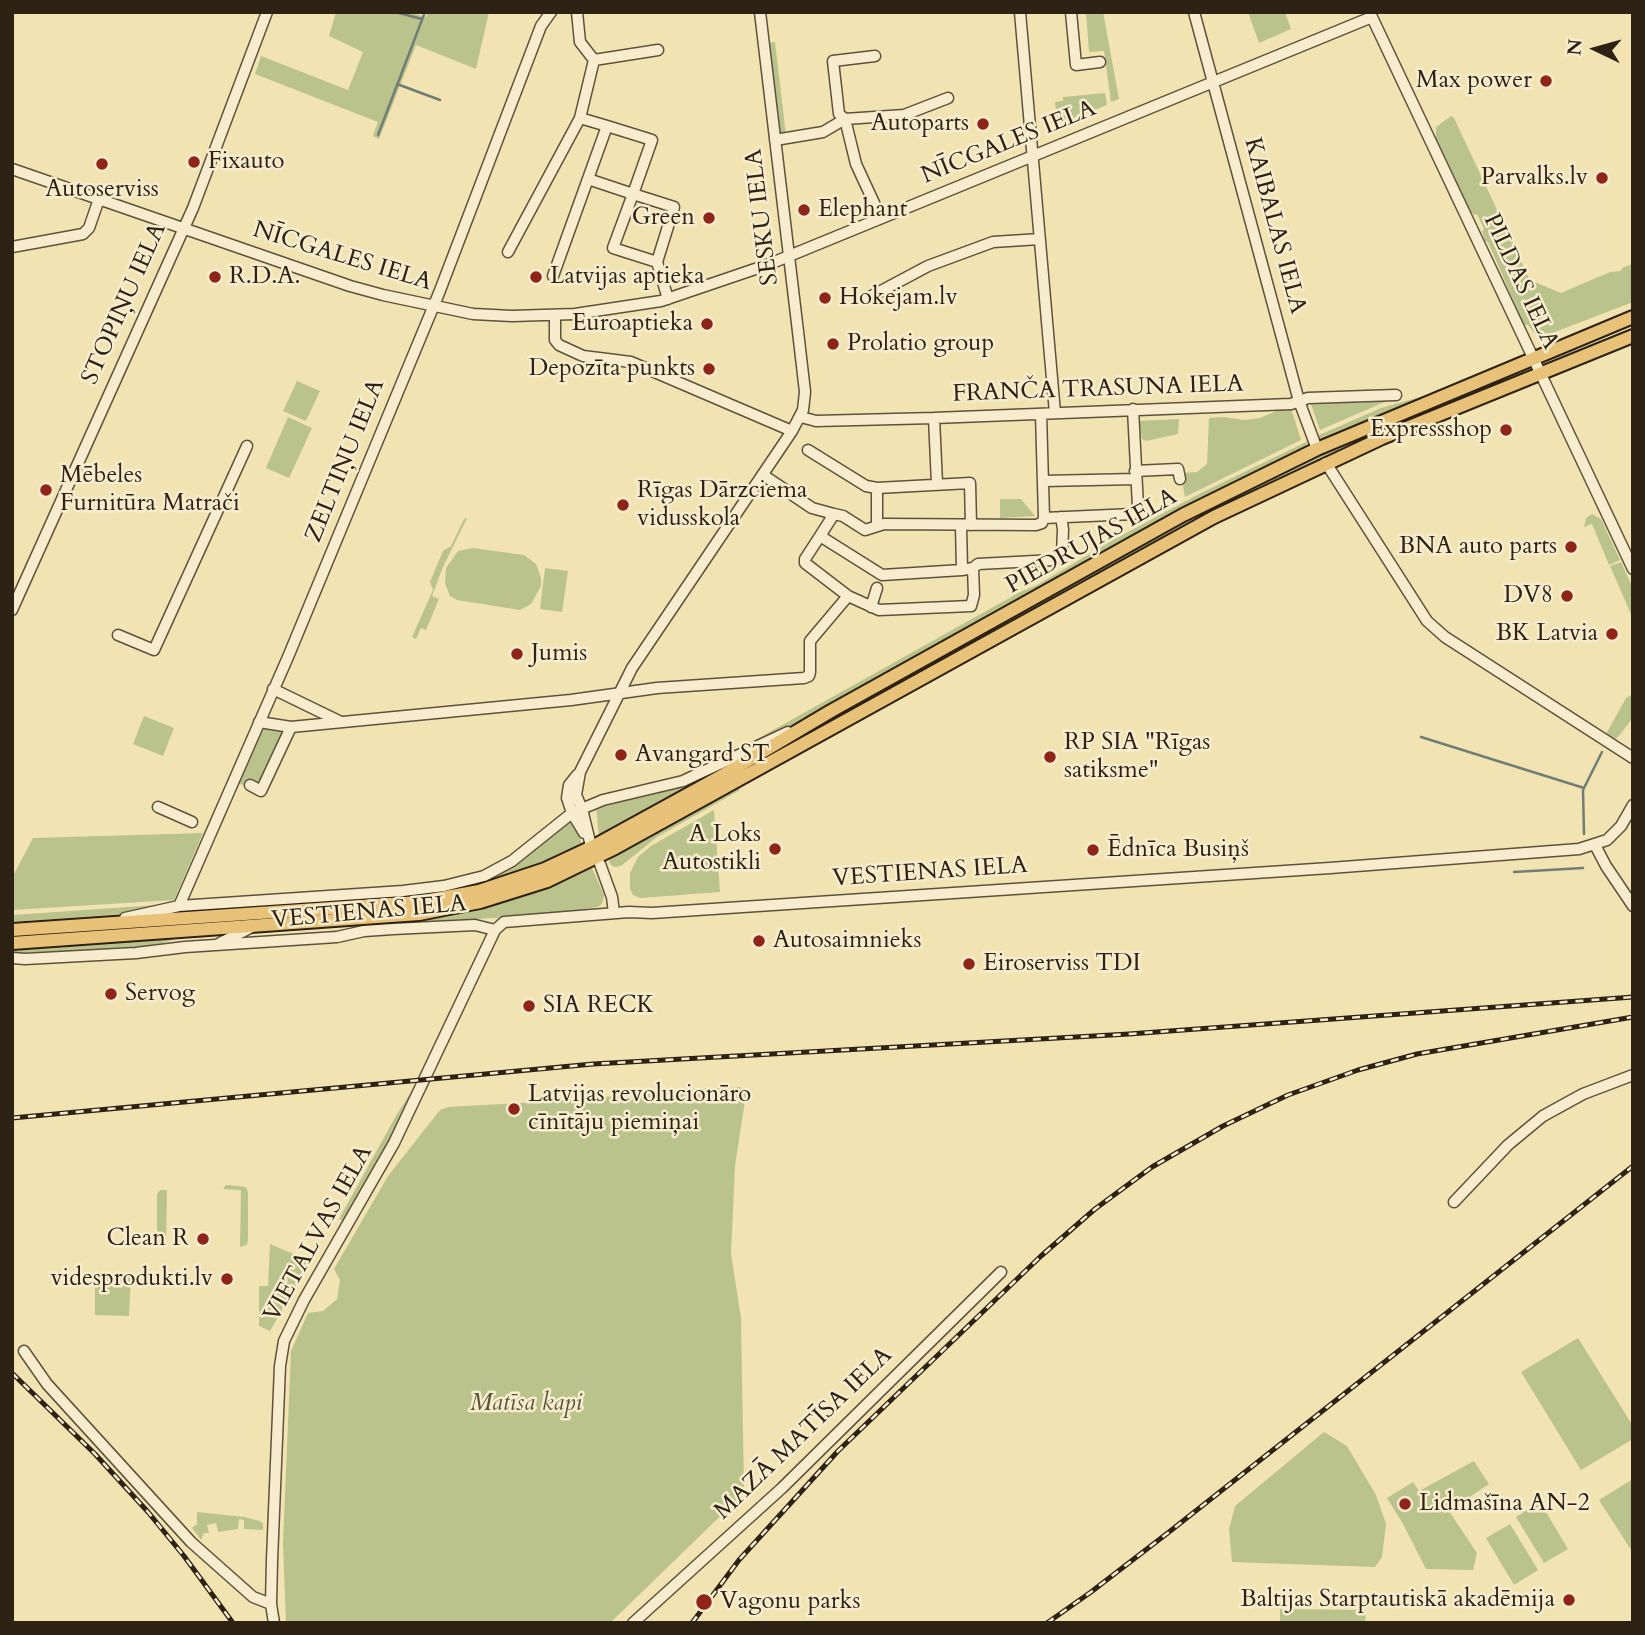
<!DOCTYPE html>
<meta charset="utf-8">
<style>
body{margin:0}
#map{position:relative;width:1645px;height:1635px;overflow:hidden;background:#f2e3b3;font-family:Cardo,serif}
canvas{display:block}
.frame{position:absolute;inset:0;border:14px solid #2d2214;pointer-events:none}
.north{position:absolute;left:1561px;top:14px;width:70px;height:70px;-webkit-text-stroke:5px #f7edce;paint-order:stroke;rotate:275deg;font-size:19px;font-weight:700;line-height:28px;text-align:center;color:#2d2214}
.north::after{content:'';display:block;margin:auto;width:24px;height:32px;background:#2d2214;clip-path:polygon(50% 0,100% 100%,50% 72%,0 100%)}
</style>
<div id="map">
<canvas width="1645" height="1635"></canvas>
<div class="frame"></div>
<div class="north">N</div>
</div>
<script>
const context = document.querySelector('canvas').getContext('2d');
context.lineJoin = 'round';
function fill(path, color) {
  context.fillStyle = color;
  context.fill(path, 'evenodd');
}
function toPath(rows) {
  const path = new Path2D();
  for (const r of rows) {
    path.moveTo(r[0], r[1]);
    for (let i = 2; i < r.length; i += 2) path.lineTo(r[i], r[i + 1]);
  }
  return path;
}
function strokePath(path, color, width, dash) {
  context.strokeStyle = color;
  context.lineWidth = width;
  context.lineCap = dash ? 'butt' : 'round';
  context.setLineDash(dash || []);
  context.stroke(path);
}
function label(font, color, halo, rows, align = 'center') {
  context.font = font + ' Cardo,serif';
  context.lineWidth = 5;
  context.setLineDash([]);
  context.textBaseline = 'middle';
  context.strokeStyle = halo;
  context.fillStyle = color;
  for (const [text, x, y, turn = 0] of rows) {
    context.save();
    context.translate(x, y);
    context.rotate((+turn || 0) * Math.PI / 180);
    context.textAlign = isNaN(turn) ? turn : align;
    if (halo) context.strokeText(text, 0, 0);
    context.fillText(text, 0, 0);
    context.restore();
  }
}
fill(toPath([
 [336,12,408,12,426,17,428,12,489,12,476,69,416,45,379,139,373,136,378,122,255,74,261,56,348,90,363,52,329,36],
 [1086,12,1103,12,1119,99,1111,102,1104,51,1089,52],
 [1248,12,1285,12,1291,29,1259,43],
 [775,42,786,135,778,131,768,43],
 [1105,93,1107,105,1060,123,1057,122,1055,102,1063,101,1063,97],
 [1451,116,1454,118,1530,280,1561,293,1610,272,1621,271,1622,268,1632,264,1633,302,1547,335,1535,334,1528,325,1524,325,1488,242,1485,241,1482,231,1484,229,1477,214,1474,215,1470,211,1436,139,1436,127],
 [1510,373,1511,376,1452,400,1414,420,1360,442,769,755,814,727,1152,538,1322,453],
 [297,381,320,391,306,421,283,411],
 [1438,392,1325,440,1320,440,1317,436,1381,408],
 [1384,399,1387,401,1320,430,1311,404,1314,401],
 [1291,408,1301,440,1185,497,1180,473,1197,472,1207,464,1209,418,1224,417,1245,420,1260,418,1281,409],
 [288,417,312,428,289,478,266,468],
 [1179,419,1178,434,1146,441,1142,439,1139,421],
 [1308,441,1307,448,822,711,793,724,746,751,716,762,1020,592,1037,585,1113,540,1201,493],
 [1000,499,1021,499,1035,516,1000,518],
 [1592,514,1601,519,1620,560,1609,565,1592,524,1584,527,1586,518],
 [467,518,443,567,432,596,439,599,426,630,421,628,416,639,412,637,433,590,430,582,437,565,443,551,451,546,464,519],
 [473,548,524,555,536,564,541,578,541,586,531,604,520,610,457,600,450,596,445,583,446,568,458,551],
 [1621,562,1633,588,1633,619,1610,566],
 [545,568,568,571,562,612,540,609],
 [1633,694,1633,718,1617,738,1612,740,1605,736,1626,698],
 [144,716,174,728,163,756,133,744],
 [268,727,285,730,262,783,247,787,239,783,263,730],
 [715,771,716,773,599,837,596,807,615,801,679,787],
 [737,787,740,790,657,837,621,866,614,867,610,864,609,860],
 [714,810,720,892,640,898,633,895,630,889,630,873,638,857,651,846],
 [570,820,573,822,583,846,564,857,483,885,413,898,164,915,166,912,176,911,420,893,476,881],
 [203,833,174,900,12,910,12,878,33,838],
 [592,868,604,895,602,904,598,907,545,915,361,926,482,909,551,886],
 [157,905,122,914,12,922,12,915],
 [181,937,154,946,12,955,12,948],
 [740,1087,746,1094,735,1166,731,1254,741,1318,744,1489,739,1498,610,1623,286,1623,283,1543,291,1351,308,1313,323,1311,337,1299,340,1280,334,1269,388,1176,440,1110,448,1107,572,1100,692,1089],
 [413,1089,397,1126,343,1221,339,1219,397,1114],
 [226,1185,246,1187,248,1192,248,1239,247,1245,240,1247,241,1190,223,1189],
 [160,1190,167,1190,166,1246,159,1245,157,1241,157,1194],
 [270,1244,310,1261,270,1331,259,1326,259,1286,268,1286],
 [99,1272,131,1274,129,1316,95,1315,95,1276],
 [1578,1338,1633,1426,1633,1439,1581,1470,1521,1372],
 [1324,1432,1347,1446,1376,1495,1386,1524,1382,1557,1375,1567,1232,1562,1229,1529,1235,1506],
 [1474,1461,1489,1484,1449,1511,1477,1553,1473,1570,1426,1569,1403,1524,1387,1498,1413,1482,1419,1491],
 [1633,1479,1633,1553,1599,1500],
 [1540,1502,1568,1549,1544,1563,1516,1517],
 [197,1512,244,1517,260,1521,263,1523,263,1530,244,1529,244,1520,239,1519,238,1529,218,1532,216,1523,207,1525,209,1533,204,1533,201,1540,192,1528,197,1524],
 [1510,1524,1538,1570,1514,1585,1486,1538],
 [1280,1609,1366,1610,1365,1623,1280,1623]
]), '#bbc38c');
strokePath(toPath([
 [395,12,422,19],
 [397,84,440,100],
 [378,135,425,12],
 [1421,737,1584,788],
 [1584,834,1583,790,1602,752],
 [1514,872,1583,868]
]), '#717e75', 2.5);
const minor = toPath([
 [577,12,580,42,594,60,580,118],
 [1020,12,1055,413],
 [1071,12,1076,65,1100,62],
 [1194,12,1299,401,1317,449],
 [1370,13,1633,569],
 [875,56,833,61,839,114,845,119,856,164,881,218],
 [594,60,658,50],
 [775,140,823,132,845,119,904,115,948,98],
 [12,169,350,286,383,295,473,314,512,316,575,314,661,301,767,265,1372,17],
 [12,247,83,234,89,228,99,199],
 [508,252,580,118,607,126],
 [657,262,668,299],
 [553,276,607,126,652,140,633,194,613,248,657,262,674,207,633,194,588,179],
 [866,299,928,266,993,242,1040,239],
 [555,316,555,340,559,345,583,356,631,362,792,431],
 [1041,414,1044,518],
 [801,417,816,421,934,418,1291,404,1308,398,1396,395],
 [934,418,937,484],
 [808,450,866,486,877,488,970,483,971,525],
 [1326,463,1427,621,1445,637,1633,758],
 [1135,471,1178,469,1180,479],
 [763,475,812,508,834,514,820,536,882,575,962,570,973,568,978,564,1054,560,1062,555,1063,529,1061,517],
 [1044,481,1136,479],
 [834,514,843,516,865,530,884,524,1036,525,1042,523,1044,518,1133,514,1138,507,1133,409],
 [877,524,877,488],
 [961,525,962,570],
 [820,536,805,559,805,563,848,596,879,610,971,606,974,595,973,568],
 [871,607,877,588],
 [12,610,193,208,267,12],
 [118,635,154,650,247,446],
 [273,689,339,721],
 [259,722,291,727,571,700,657,688,804,678,809,676,810,672,810,641,848,596],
 [577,775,569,785,567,798,572,813,584,833],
 [250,785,261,791,291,727],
 [158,807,192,822],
 [590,842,582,809,576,795,580,772,632,668,792,431,803,410,805,392,799,340,760,12],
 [1595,845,1606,866,1633,906],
 [600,864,612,897,614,913],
 [179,906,288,657,439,293,541,26,551,12],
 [125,918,179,906,403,891,444,886,484,876,512,861,572,813,603,800,683,781,788,732],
 [220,943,250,928],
 [12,958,25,959,136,953,185,947,337,937,364,931,393,929,475,925,495,930],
 [1454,1202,1508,1145,1543,1116,1583,1094,1633,1075],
 [24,1351,47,1384,191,1542,253,1597,271,1604],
 [274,1623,271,1604,272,1560,280,1366,284,1341,304,1300,394,1143,495,930,504,922,629,912,652,913,1330,868,1579,849,1607,840,1621,826,1633,805],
 [633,1623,782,1488,1001,1272]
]);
const major = toPath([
 [12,930,419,902,479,891,545,869,592,847,725,774,831,711,1183,515,1317,449,1633,317],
 [12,943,419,914,480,902,547,881,615,848,1214,517,1382,438,1633,336]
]);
strokePath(minor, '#5e523c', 13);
strokePath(major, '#2d2214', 16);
strokePath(minor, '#f7edce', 10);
strokePath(major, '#e9c27a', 12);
const rail = toPath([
 [12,1118,593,1064,1129,1034,1633,997],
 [12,1373,95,1454,148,1512,184,1556,233,1623],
 [692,1623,739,1560,838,1451,1041,1256,1095,1209,1152,1167,1223,1126,1288,1095,1358,1070,1417,1054,1633,1017],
 [1047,1623,1091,1592,1169,1532,1633,1166]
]);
strokePath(rail, '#2d2214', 5);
strokePath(rail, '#f7edce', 2.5, [8]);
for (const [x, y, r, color] of [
 [1546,81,7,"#8f2418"],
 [983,124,7,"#8f2418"],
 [194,162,7,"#8f2418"],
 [102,164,7,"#8f2418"],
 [1602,178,7,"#8f2418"],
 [804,210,7,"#8f2418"],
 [709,218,7,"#8f2418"],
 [215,277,7,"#8f2418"],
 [536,277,7,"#8f2418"],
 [825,298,7,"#8f2418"],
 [707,324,7,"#8f2418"],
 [833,344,7,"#8f2418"],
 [709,369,7,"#8f2418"],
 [1506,430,7,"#8f2418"],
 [46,490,7,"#8f2418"],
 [623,505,7,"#8f2418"],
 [1571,547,7,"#8f2418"],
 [1567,596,7,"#8f2418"],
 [1612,634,7,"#8f2418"],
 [517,654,7,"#8f2418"],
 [621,755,7,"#8f2418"],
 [1050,757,7,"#8f2418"],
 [775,849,7,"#8f2418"],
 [1093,850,7,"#8f2418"],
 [759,941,7,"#8f2418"],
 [969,964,7,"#8f2418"],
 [111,994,7,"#8f2418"],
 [529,1006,7,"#8f2418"],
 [514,1109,7,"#8f2418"],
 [203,1239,7,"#8f2418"],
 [227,1279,7,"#8f2418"],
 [1405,1504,7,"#8f2418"],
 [1569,1600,7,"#8f2418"],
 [704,1602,9,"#8f2418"]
]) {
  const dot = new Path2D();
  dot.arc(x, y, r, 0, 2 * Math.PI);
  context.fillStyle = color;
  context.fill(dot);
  strokePath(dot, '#f7edce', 2.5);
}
label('24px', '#2d2214', '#f7edce', [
 ["Max power",1532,81,"right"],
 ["Autoparts",969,124,"right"],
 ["Fixauto",208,162],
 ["Parvalks.lv",1588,178,"right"],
 ["Autoserviss",102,190,"center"],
 ["Elephant",818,210],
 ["Green",695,218,"right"],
 ["R.D.A.",229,277],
 ["Latvijas aptieka",550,277],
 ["Hokejam.lv",839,298],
 ["Euroaptieka",693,324,"right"],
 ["Prolatio group",847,344],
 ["Depozīta punkts",695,369,"right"],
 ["Expressshop",1492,430,"right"],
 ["Mēbeles",60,476],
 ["Furnitūra Matrači",60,504],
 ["Rīgas Dārzciema",637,491],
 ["vidusskola",637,519],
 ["BNA auto parts",1557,547,"right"],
 ["DV8",1553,596,"right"],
 ["BK Latvia",1598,634,"right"],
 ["Jumis",531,654],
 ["RP SIA \"Rīgas",1064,743],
 ["satiksme\"",1064,771],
 ["Avangard ST",635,755],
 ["A Loks",761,835,"right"],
 ["Autostikli",761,863,"right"],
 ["Ēdnīca Busiņš",1107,850],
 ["Autosaimnieks",773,941],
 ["Eiroserviss TDI",983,964],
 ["Servog",125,994],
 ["SIA RECK",543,1006],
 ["Latvijas revolucionāro",528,1095],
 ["cīnītāju piemiņai",528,1123],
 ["Clean R",189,1239,"right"],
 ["videsprodukti.lv",213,1279,"right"],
 ["Lidmašīna AN-2",1419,1504],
 ["Baltijas Starptautiskā akadēmija",1555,1600,"right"],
 ["Vagonu parks",720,1602]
], 'left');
label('24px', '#2d2214', '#f7edce', [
 ["NĪCGALES IELA",1009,143,-22],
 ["SESKU IELA",763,217,-97],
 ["KAIBALAS IELA",1274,226,75],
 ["NĪCGALES IELA",342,257,17],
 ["PILDAS IELA",1520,282,65],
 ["STOPIŅU IELA",125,304,-66],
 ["FRANČA TRASUNA IELA",1098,390,-2],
 ["ZELTIŅU IELA",346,461,-68],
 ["PIEDRUJAS IELA",1092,542,-29],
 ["VESTIENAS IELA",930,873,-4],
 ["VESTIENAS IELA",369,913,-5],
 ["VIETALVAS IELA",319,1234,-61],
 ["MAZĀ MATĪSA IELA",804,1434,-44]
]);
label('italic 24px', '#585238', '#f7edce', [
 ["Matīsa kapi",526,1404]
]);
</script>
